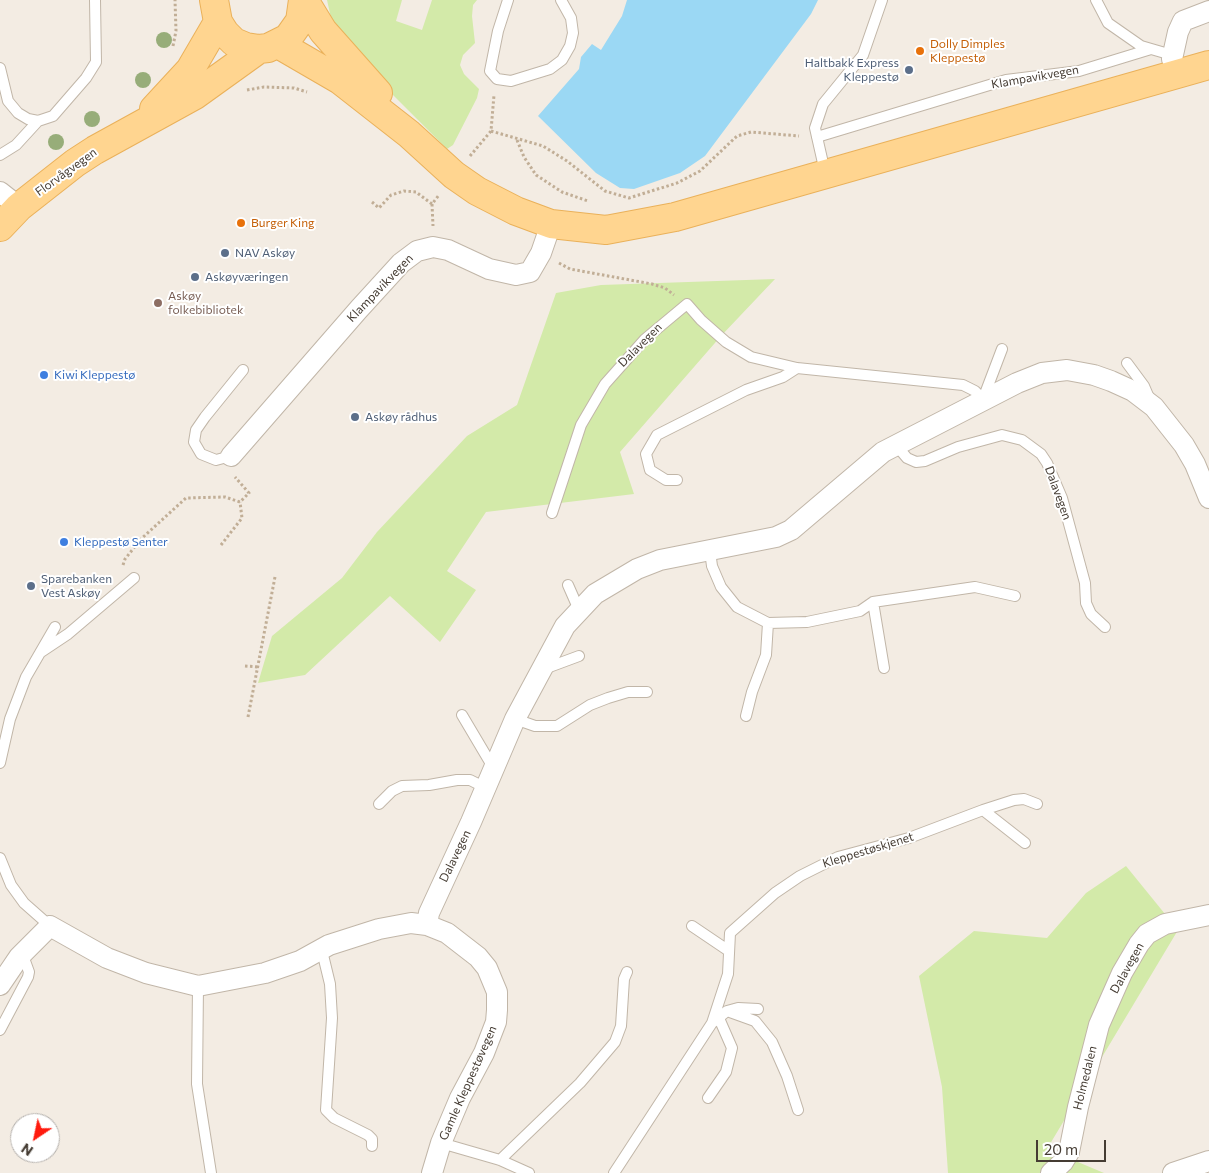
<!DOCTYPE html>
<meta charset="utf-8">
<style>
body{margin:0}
#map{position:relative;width:1209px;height:1173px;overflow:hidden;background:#f3ece3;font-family:Commissioner,sans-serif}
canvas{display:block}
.north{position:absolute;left:10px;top:1113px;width:50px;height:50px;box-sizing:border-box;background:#fff;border:1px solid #b5b1ad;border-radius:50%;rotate:214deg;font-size:14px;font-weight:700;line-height:20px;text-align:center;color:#453c33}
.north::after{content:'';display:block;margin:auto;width:18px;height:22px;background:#ff1b0e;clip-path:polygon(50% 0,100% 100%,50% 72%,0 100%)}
.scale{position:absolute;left:1036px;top:1140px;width:70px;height:22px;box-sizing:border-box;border:2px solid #453c33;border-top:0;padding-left:6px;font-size:15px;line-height:18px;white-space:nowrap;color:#453c33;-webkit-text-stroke:4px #fff;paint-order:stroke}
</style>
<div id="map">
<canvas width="1209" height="1173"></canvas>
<div class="north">N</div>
<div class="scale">20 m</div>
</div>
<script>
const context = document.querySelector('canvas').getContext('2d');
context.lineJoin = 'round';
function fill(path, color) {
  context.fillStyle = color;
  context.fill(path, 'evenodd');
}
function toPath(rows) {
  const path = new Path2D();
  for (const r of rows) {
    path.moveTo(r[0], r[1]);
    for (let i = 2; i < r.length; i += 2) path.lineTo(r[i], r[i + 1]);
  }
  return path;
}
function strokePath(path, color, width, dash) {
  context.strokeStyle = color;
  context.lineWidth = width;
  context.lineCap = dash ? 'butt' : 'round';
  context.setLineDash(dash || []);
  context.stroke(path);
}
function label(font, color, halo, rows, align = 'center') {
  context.font = font + ' Commissioner,sans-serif';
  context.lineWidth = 4;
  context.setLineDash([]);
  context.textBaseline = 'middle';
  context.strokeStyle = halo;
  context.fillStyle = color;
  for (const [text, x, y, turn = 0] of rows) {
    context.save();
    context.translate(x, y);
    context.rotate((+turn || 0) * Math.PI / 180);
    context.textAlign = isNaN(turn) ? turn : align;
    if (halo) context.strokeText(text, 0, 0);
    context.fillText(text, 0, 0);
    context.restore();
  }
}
fill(toPath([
 [327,0,402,0,396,21,422,30,432,0,477,0,473,5,472,16,475,43,463,55,460,65,464,74,479,89,477,98,453,145,447,149,368,70,331,18],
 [775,279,721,336,620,452,634,494,486,512,447,571,476,590,440,642,390,596,305,675,258,683,272,636,342,578,377,532,467,436,517,405,556,293,601,285],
 [1126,866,1178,930,1047,1149,1104,1173,948,1173,942,1087,919,976,974,931,1047,938,1086,893]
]), '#d3eaa9');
fill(toPath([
 [627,0,818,0,811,14,705,156,680,173,634,189,620,188,596,173,538,116,579,69,581,57,592,44,601,50,622,16]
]), '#9bd8f4');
const lane = toPath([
 [508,0,498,31,490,71,497,79,511,81,550,69,562,60,570,46,573,33,571,18,561,0],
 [1096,0,1108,23,1141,46,1165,53,1172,60],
 [0,68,8,101,18,113,28,119,38,121,53,116,86,78,96,62,95,0],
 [817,137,1006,80,1079,71,1151,49],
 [0,155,16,145,38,121],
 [825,172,815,128,823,104,863,55,882,0],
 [1127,363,1144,386,1150,400],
 [896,445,907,458,916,462,925,461,958,447,1002,435,1022,440,1041,454,1047,463,1062,498,1085,583,1086,603,1091,614,1105,627],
 [231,456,216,460,201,454,194,442,196,430,205,417,243,370],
 [677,480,666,480,650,470,646,454,657,435,746,390,783,377,797,368],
 [552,513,581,425,605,384,645,339,687,304,701,320,726,342,751,357,797,368,963,385,975,391,983,399,1002,349],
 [710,551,712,566,721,587,737,607,768,623,807,622,860,611,873,602,975,587,1015,596],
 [568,585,579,610],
 [873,602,884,668],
 [41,652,68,634,134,578],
 [544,669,579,656],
 [462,715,494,769],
 [746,716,752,692,766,655,768,623],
 [515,719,535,726,557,726,590,705,608,698,628,692,647,692],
 [0,763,10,719,26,677,55,627],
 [379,804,392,791,402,786,429,785,457,780,470,780,486,788],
 [983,810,1025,843],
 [0,858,11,885,24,903,50,926],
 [692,926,729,951],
 [322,951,330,984,332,1018,326,1110,334,1118,368,1135,372,1139,372,1146],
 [198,986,197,1084,211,1173],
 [730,1012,755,1021,772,1042,787,1076,798,1110],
 [712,1023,728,974,730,933,775,893,800,876,838,857,909,838,983,810,1014,800,1024,799,1037,804],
 [0,1030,28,977,29,972,25,961,19,957],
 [708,1098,726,1072,732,1048,718,1016],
 [441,1143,500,1160,529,1173],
 [500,1160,580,1083,615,1042,621,1026,624,979,627,972],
 [614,1173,712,1023,727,1011,738,1008,758,1009]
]);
const street = toPath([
 [1172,59,1178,32,1183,21,1209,11],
 [0,192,19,207],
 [231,456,359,309,401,263,417,251,433,247,448,250,489,269,516,275,530,272,541,253,551,224],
 [427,925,429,913,471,822,515,719,565,626,595,594,637,569,660,560,776,537,791,530,883,452,1017,383,1042,373,1067,370,1094,375,1111,381,1133,391,1154,407,1184,445,1195,464,1209,498],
 [0,985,19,957,50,926,107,958,146,973,198,986,265,973,300,961,329,945,379,929,411,923,427,925,447,933,478,957,487,968,497,992,497,1010,496,1022,484,1053,460,1098,441,1143,432,1173],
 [1051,1173,1063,1162,1069,1152,1078,1107,1099,1025,1122,973,1139,944,1147,934,1165,924,1209,915],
 [1173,1173,1209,1161]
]);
const primary = toPath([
 [214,0,218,22,225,33,234,42,246,47,259,49,268,48,288,38,300,21,303,0],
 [304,0,323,31,378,93],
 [278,44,340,80,409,134,454,175,477,191,516,211,551,224,606,230,675,217,1209,65],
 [154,109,190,70,218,22],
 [0,227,19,207,75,163,95,150,195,95,259,49]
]);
strokePath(lane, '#c1b6a8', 12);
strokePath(street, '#c1b6a8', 22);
strokePath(primary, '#eab15a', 30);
strokePath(toPath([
 [173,46,176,31,175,0],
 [247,90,264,87,294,88,307,92],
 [491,131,543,146,567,161,605,191,629,198,677,183,700,171,737,136,751,132,799,136],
 [517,140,524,157,536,175,562,192,588,201],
 [470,156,491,131,494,95],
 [372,202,379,208,391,195,404,191,416,192,432,204,439,195],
 [432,204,433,226],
 [559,263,570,269,652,284,665,288,674,295],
 [221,545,242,518,240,502],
 [123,565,125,559,141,539,186,498,225,497,240,502,249,493,235,477],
 [245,666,259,667],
 [248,717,275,577]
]), '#c1ae96', 3, [2.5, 2.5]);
strokePath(lane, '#fff', 10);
strokePath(street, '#fff', 20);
strokePath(primary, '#ffd590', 28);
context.fillStyle = '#97ad79';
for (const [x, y] of [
 [164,40],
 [143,80],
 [92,119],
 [56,142]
]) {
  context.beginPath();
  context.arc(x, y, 8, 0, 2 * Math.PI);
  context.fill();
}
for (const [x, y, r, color] of [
 [920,51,5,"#e8710a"],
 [909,70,5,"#5c6f8a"],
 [241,223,5,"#e8710a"],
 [225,253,5,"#5c6f8a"],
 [195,277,5,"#5c6f8a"],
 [158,303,5,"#8d6e63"],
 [44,375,5,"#3f7fe0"],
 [355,417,5,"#5c6f8a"],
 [64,542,5,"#3f7fe0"],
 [31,586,5,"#5c6f8a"]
]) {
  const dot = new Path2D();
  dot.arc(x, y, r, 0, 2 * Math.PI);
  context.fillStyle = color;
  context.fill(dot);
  strokePath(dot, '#fff', 2);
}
label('12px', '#c56008', '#fff', [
 ["Dolly Dimples",930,44],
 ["Kleppestø",930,58],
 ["Burger King",251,223]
], 'left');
label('12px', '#4e5e75', '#fff', [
 ["Haltbakk Express",899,63,"right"],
 ["Kleppestø",899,77,"right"],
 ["NAV Askøy",235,253],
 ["Askøyværingen",205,277],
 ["Askøy rådhus",365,417],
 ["Sparebanken",41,579],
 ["Vest Askøy",41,593]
], 'left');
label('12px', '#453c33', '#fff', [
 ["Klampavikvegen",1035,77,-10],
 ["Florvågvegen",66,172,-36],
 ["Klampavikvegen",380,288,-46],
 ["Dalavegen",640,345,-45],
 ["Dalavegen",1058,493,70],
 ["Kleppestøskjenet",868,850,-17],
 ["Dalavegen",455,856,-64],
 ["Dalavegen",1127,968,-61],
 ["Holmedalen",1085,1078,-76],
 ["Gamle Kleppestøvegen",468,1083,-66]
]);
label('12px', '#785e54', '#fff', [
 ["Askøy",168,296],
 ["folkebibliotek",168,310]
], 'left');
label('12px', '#366cbe', '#fff', [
 ["Kiwi Kleppestø",54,375],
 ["Kleppestø Senter",74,542]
], 'left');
</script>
